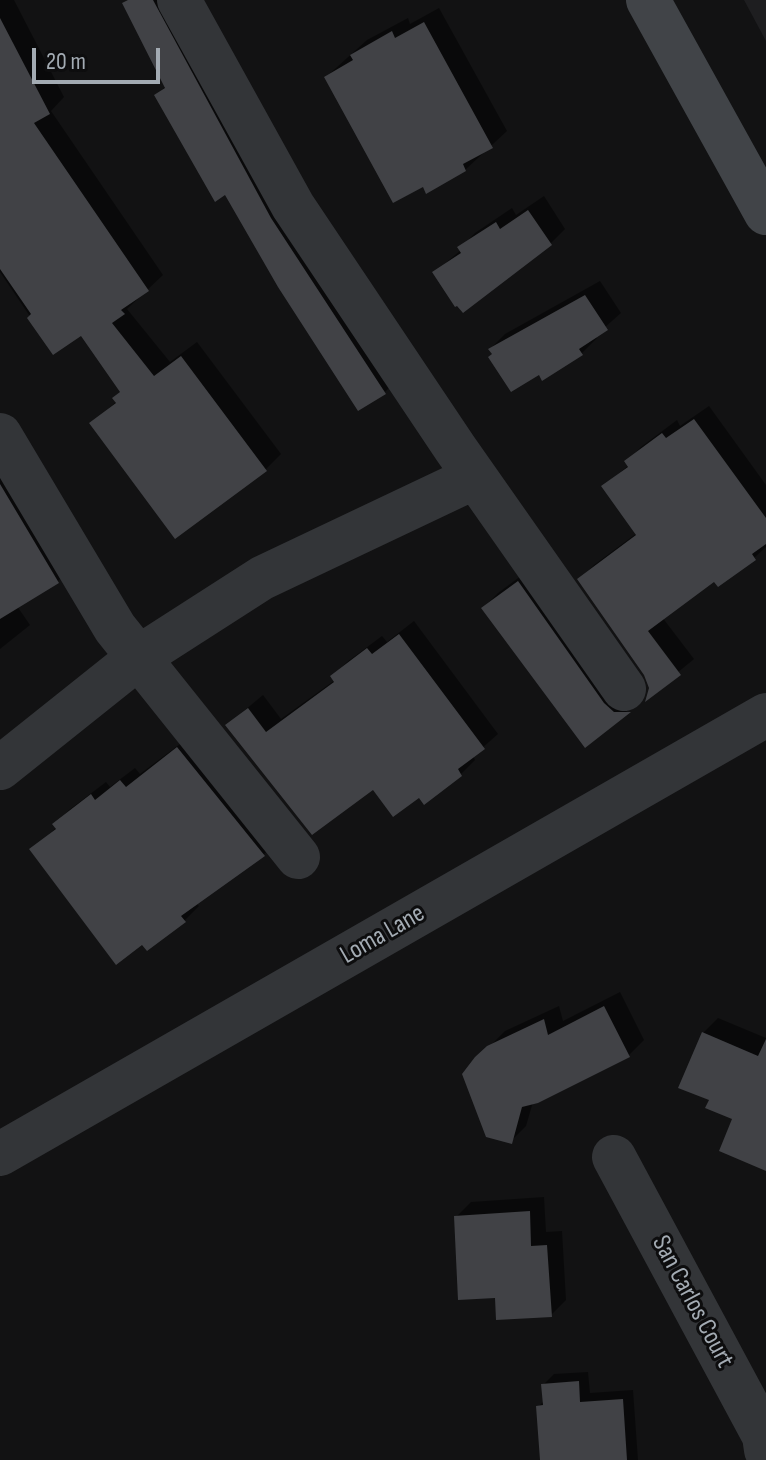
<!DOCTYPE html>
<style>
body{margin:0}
#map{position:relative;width:766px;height:1460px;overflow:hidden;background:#121213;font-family:"Sofia Sans Condensed",sans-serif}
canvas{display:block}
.scale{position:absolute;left:32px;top:48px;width:128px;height:36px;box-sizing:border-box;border:4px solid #a3abb3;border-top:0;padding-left:10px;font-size:24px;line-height:28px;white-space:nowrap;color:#a3abb3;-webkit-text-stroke:6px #0d0d0e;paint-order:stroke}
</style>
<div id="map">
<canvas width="766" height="1460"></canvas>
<div class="scale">20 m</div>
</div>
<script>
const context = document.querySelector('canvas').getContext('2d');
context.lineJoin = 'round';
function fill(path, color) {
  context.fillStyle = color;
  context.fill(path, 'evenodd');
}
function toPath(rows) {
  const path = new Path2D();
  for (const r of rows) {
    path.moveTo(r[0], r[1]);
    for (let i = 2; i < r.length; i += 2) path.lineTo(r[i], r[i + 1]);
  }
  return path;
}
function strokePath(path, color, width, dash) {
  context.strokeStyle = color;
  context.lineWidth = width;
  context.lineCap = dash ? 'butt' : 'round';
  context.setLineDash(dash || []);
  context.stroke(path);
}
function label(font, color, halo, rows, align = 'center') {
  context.font = font + ' "Sofia Sans Condensed",sans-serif';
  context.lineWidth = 6;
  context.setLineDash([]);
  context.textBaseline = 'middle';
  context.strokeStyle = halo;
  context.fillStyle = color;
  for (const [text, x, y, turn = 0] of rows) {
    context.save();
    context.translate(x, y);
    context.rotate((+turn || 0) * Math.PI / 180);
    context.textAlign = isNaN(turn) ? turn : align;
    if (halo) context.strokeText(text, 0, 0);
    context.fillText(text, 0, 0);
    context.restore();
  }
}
fill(toPath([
 [744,0,766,0,766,41]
]), '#1e1e20');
fill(toPath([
 [0,0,14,0,64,97,51,111,163,275,127,309,170,362,197,342,281,454,266,469,176,536,92,423,117,401,121,391,82,333,54,352,0,272],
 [128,0,169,0,395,381,385,392,226,193,156,95,166,86],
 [439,8,507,131,465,170,326,77,367,40,408,18,410,24],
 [544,196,565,229,550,244,435,272,461,250,460,248,475,233,512,208,516,215],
 [600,281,621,313,595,336,597,338,582,353,539,372,494,354,490,349,505,334],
 [709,406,766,485,766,547,754,558,715,579,662,617,694,659,648,697,651,688,646,674,580,579,594,565,637,533,604,486,629,465,627,461,641,447,677,420,680,426],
 [0,452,70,569,58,581,17,606,30,625,0,649],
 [533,567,643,698,586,745,483,608,498,593],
 [414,621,498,734,473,756,475,760,461,774,424,802,420,795,373,787,227,725,263,695,281,719,335,680,333,676,347,662,382,636,387,642],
 [192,735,278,841,264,854,196,903,199,906,185,920,147,949,32,850,57,827,55,824,69,810,106,782,110,787,135,768,140,774],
 [620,992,644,1040,629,1055,533,1102,526,1126,511,1141,489,1047,505,1031,559,1006,563,1021],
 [718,1018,766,1038,766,1169,735,1118,703,1033],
 [544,1197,546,1232,562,1231,566,1300,551,1315,497,1296,456,1217,471,1202],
 [588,1372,590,1393,633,1390,638,1460,542,1460,538,1407,545,1400,543,1385,554,1374]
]), '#0007');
fill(toPath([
 [128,0,153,0,271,218,386,394,358,411,278,287,225,195,215,202,154,95,165,88,122,3],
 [0,18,50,114,34,123,149,291,121,310,125,314,112,323,154,376,181,356,267,471,175,539,89,423,116,403,112,398,120,392,81,336,53,355,27,318,31,314,0,269],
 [424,22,493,148,463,164,466,171,426,194,423,187,393,203,324,77,353,60,350,55,392,31,395,38],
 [528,210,552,245,463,313,457,306,455,307,432,272,461,253,457,247,496,222,500,229],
 [585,295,608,330,579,349,583,355,542,381,539,375,511,392,488,357,492,354,488,349],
 [694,419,766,518,766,544,752,554,756,560,718,587,714,582,648,631,681,675,645,702,649,688,644,675,577,579,636,535,601,486,628,467,624,461,662,433,666,438],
 [0,484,59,583,0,619],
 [518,581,604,703,614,712,631,712,585,748,481,608],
 [399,634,485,749,458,769,462,776,424,805,419,798,393,817,373,790,312,835,225,725,248,708,266,732,334,682,330,676,367,648,372,654],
 [177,747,265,856,181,916,186,922,147,951,142,945,116,965,29,849,56,829,52,824,91,794,95,800,120,780,126,787],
 [604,1006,630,1057,538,1103,522,1107,512,1144,486,1137,462,1074,475,1057,487,1046,544,1019,548,1035],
 [702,1032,758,1056,766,1039,766,1171,719,1151,732,1119,705,1108,709,1100,678,1088],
 [530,1211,531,1246,547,1245,552,1317,496,1320,495,1298,458,1300,454,1216],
 [579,1381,580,1402,623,1399,627,1460,540,1460,536,1406,543,1405,541,1384]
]), '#414246');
strokePath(toPath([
 [179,0,293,206,455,448,624,689],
 [0,435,115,628,298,857],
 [0,768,139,657,262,578,475,477],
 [0,1154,766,715],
 [614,1157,764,1436,766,1450]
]), '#333538', 44);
strokePath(toPath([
 [648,0,766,213]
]), '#414448', 44);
label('26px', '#a3abb3', '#0d0d0e', [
 ["Loma Lane",383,935,-30],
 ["San Carlos Court",692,1302,62]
]);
</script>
